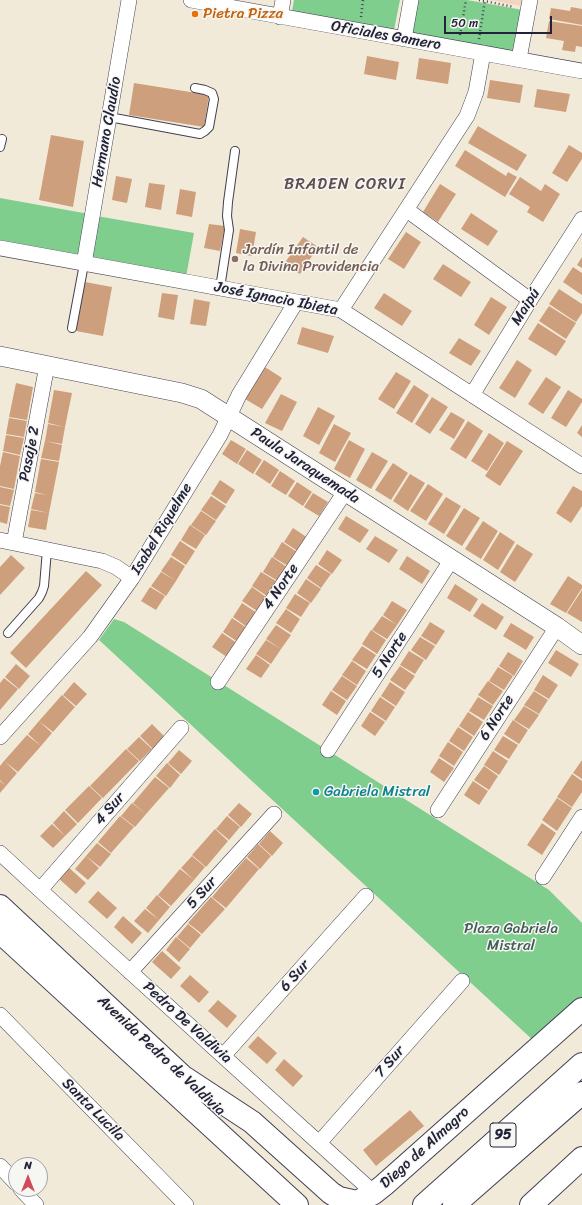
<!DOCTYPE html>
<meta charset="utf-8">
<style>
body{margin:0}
#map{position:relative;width:582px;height:1205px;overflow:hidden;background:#f2ead8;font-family:Sriracha,sans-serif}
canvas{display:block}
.north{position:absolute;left:8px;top:1157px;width:40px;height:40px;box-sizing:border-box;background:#f6f6f2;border:1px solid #a1a1a9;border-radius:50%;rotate:0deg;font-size:11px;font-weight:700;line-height:16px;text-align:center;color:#22223b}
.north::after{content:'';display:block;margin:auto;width:14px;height:18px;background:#d1495b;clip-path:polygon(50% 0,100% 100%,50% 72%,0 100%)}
.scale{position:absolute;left:444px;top:16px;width:108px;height:18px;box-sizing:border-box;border:2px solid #22223b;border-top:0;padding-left:5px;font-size:12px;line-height:14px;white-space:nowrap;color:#22223b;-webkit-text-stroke:3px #f6f6f2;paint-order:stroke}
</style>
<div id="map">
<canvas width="582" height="1205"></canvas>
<div class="north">N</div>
<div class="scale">50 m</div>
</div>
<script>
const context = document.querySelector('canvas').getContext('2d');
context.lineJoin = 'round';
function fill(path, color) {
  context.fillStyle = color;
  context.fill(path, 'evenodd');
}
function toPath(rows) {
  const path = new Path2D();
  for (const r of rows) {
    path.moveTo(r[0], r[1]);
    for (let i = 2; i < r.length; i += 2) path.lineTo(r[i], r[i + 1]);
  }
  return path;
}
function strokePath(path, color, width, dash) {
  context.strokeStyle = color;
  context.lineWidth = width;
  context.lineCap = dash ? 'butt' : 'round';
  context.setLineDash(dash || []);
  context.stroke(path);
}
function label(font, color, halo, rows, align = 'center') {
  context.font = font + ' Sriracha,sans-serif';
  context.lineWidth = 3;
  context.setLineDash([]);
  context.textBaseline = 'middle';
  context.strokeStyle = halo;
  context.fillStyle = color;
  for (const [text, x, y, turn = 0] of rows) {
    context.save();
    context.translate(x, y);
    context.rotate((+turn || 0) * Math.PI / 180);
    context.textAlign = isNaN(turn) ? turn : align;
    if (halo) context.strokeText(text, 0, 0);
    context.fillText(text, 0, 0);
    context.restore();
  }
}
fill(toPath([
 [490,0,522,0,521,6]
]), '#f3d4be');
fill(toPath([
 [294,0,400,0,394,30,292,11],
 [418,0,467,0,523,10,515,52,412,33],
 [0,198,89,214,81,258,0,244],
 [97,216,194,233,186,277,89,260],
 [114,619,124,622,549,890,582,923,582,1001,535,1042,99,640]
]), '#7fce8d');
fill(toPath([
 [571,7,582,9,582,25,549,19,551,8,570,11],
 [549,21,582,26,582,47,576,46,575,52,562,50,564,41,546,38],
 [367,56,399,62,396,80,364,74],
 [419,58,451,63,448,84,416,79],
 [490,80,523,85,520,103,487,98],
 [134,83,209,95,204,127,129,115],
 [537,89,570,94,566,112,534,107],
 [478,126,527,155,517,171,468,143],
 [51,135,84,141,73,207,39,200],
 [569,145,582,153,582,159,567,182,552,173],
 [465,150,506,176,508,172,517,177,505,197,455,166],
 [116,176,132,179,127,203,112,200],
 [520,177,541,191,545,184,560,194,543,222,527,212,530,207,509,194],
 [149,183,165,185,161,210,145,207],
 [440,184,456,194,438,222,423,212],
 [180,189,196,192,192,217,176,214],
 [471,213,498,231,488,246,461,229],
 [209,224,225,226,220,251,204,248],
 [240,229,256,232,252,256,236,253],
 [406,232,421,242,404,269,388,259],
 [303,237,318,247,300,274,284,264],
 [582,257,582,268,577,265],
 [443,264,471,282,461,297,433,279],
 [573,267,582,273,582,295,563,282],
 [85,282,112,287,103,336,76,331],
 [559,289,582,304,582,313,576,322,549,304],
 [162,293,178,295,174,320,158,317],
 [384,293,412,311,402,326,374,308],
 [491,297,507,307,489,335,474,325],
 [194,299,210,302,206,326,190,324],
 [549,306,576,323,566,339,539,321],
 [538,323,566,341,556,356,528,339],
 [302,327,334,336,328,353,297,344],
 [459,338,481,351,471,366,449,353],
 [517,360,532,370,515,398,499,388],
 [265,367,282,378,262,409,245,399],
 [396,372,411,381,394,409,378,399],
 [546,377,561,387,543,414,528,404],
 [16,383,33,387,27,420,9,417],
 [414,385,429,395,412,423,396,413],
 [54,390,72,393,65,427,48,423],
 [568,390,582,399,582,402,566,427,551,418],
 [281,394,297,402,282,431,265,423],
 [432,397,448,407,430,434,415,424],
 [318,407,335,416,319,445,303,436],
 [451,412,465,420,454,439,439,430],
 [9,418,27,421,24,437,6,434],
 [468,421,483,431,466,459,450,449],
 [48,424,65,427,62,444,45,441],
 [334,424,351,433,335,462,319,453],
 [582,425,582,437,577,433],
 [489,433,504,443,487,471,471,461],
 [6,435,24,438,20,455,3,451],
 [231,440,246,449,237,464,222,454],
 [349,440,365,449,350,478,334,469],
 [45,441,62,445,59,461,41,458],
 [507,441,523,451,500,486,485,476],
 [247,450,262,460,253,474,238,464],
 [3,452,20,456,14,489,0,486,0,466],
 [372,452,388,461,371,489,356,480],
 [41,459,59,462,49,513,31,509,35,493,47,495,35,492],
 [264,460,279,470,270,484,255,474],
 [393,463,408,473,391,500,375,490],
 [280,471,295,481,286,495,271,486],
 [410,474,425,483,408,511,393,501],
 [220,480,235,490,226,504,211,494],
 [297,482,312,492,303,506,288,496],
 [428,484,443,494,426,521,410,511],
 [573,486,582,491,582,506,571,523,556,513],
 [0,487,14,490,10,506,0,504],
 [313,493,328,502,319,516,304,507],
 [211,496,226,506,216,520,201,510],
 [446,497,461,506,444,534,428,524],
 [0,505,10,507,7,524,0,522],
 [464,508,480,518,462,546,446,536],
 [31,510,49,513,46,530,28,527],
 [201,511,216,521,206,535,191,525],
 [346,516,369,530,360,543,338,529],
 [483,521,498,531,481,559,465,549],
 [190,525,205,535,196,549,181,540],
 [293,528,308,538,299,552,284,542],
 [500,532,515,542,498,570,483,560],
 [375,536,398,550,389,563,366,549],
 [180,541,195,551,186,565,171,555],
 [282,542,297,552,288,566,273,557],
 [517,544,533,554,515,582,500,572],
 [327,550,342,560,332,574,318,564],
 [11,555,25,568,0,595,0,567],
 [407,556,430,571,422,584,399,569],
 [171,557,185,566,176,581,161,571],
 [272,557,287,567,278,581,263,572],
 [316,565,331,574,321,588,307,578],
 [86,571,102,585,26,668,10,653],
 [161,572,176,581,166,596,151,586],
 [261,572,276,581,267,596,252,586],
 [568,576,582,585,582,588,566,613,550,604],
 [306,579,321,589,311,603,297,593],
 [455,584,478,599,470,612,447,598],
 [150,587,165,596,156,610,141,601],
 [252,587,266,597,257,611,242,601],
 [582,590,582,622,567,613],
 [295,594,310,603,301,617,286,608],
 [392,601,407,610,397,625,383,615],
 [242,603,257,613,247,627,233,617],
 [482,603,504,617,496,630,473,616],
 [286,609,300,619,291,633,276,623],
 [382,616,397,625,387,639,372,630],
 [232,618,247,628,238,642,223,632],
 [430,622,445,631,436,645,421,636],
 [511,623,534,637,526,650,503,636],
 [276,625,291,635,281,649,266,639],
 [371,630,386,640,377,654,362,644],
 [222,633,237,643,227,657,212,647],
 [420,637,435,646,426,660,411,650],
 [266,640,281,649,271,664,256,654],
 [362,646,376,655,367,669,352,660],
 [556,650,579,664,571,677,548,663],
 [409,651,424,660,415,674,400,665],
 [508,652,523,661,514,676,499,666],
 [256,655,270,665,261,678,246,669],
 [352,661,366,671,357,685,342,675],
 [16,664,30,676,19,689,5,677],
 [400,666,415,676,405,690,390,680],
 [498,667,513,676,504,690,489,681],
 [543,675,558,685,549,699,534,690],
 [342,676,357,686,347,700,332,690],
 [4,678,18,689,0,710,0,683],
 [488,681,503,691,493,705,478,695],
 [74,682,87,694,76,706,63,695],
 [390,682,405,692,396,706,381,696],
 [331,691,346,701,337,715,322,705],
 [534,691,548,700,539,714,524,705],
 [62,695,75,707,53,732,39,721],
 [380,697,395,707,386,721,371,711],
 [478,697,493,706,484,720,469,711],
 [524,706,539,715,529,729,514,720],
 [370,712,385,722,375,736,361,726],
 [468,712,483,722,474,736,459,726],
 [513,720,528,730,519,744,504,734],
 [39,721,52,733,41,746,28,734],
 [152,724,165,737,153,749,140,736],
 [458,727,473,737,464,751,449,741],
 [27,735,41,746,18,772,4,761],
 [503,736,518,745,509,759,494,750],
 [139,737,152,749,140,761,127,749],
 [448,742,463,752,454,766,439,756],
 [126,749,139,761,103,798,90,786],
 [179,750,192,761,181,774,168,763],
 [493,751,508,761,499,775,484,765],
 [439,758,454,768,444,782,430,772],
 [582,760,582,779,573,773],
 [4,761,17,773,6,786,0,780,0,766],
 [167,763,180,775,170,788,156,776],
 [484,766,498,776,489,790,474,780],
 [572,774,582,781,582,792,572,807,557,797],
 [155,777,169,788,146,814,133,803],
 [0,781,6,786,0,793],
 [473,781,488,791,479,805,464,795],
 [89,786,102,798,78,823,65,810],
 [557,798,572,808,557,831,542,820],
 [132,803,146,814,135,827,121,816],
 [239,803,252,814,241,827,228,815],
 [64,811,77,824,65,836,53,823],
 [120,816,134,827,111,853,98,842],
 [227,816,240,827,229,840,216,829],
 [542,823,556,833,542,855,527,845],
 [52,824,65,836,53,848,40,836],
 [215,829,228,841,206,867,192,855],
 [270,831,283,843,272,856,259,844],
 [97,843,111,854,100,867,86,856],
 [258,844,271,856,260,869,247,857],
 [86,856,99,868,88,880,75,869],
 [192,856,205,867,194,880,181,868],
 [246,858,259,869,226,908,212,897,223,884,228,888,223,884],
 [67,866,86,883,76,894,57,877],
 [180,869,194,880,171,906,158,895],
 [98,891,117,908,107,919,88,902],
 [157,895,170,907,159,920,146,908],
 [211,897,225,909,202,934,188,923],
 [145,909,159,920,148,933,134,921],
 [123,916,142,933,132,944,114,927],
 [188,924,201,935,190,948,177,937],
 [176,937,190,949,179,962,166,950],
 [162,951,181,968,171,979,152,962],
 [190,975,209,992,199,1003,180,986],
 [218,1000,237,1016,227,1028,208,1011],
 [258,1036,277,1053,267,1064,248,1047],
 [284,1059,303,1076,293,1087,275,1070],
 [410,1110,424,1126,376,1166,363,1150]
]), '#ce9f7c');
const service = toPath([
 [109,117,200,134,205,131,209,127,214,99,212,93,205,90,195,88],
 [0,147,2,139],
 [220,288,229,230,227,216,228,202,235,151],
 [72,328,84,264],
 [8,633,39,598,42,592,44,586,47,550]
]);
const minor = toPath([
 [191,0,582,71],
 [280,17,283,0],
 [404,39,411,0],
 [519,59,530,0],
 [407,210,530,300],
 [0,248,341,310,582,466],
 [84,264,129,0],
 [341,310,467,116,476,92,483,53],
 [472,395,530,300,582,219],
 [0,540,102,561,116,567,132,578],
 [14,543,47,365],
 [218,682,345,492],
 [0,737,90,637,132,578,220,435,239,395,296,302],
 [328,750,452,559],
 [438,810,557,627],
 [0,853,40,890,374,1193],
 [543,877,582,817],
 [40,890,181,728],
 [130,972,274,814],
 [0,1015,186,1205],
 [223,1056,366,896],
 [319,1143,462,981],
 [0,1166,16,1183],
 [21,1189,36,1205]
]);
const tertiary = toPath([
 [0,356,182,393,201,399,557,627,582,645]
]);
const primary = toPath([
 [0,906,193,1086],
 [0,932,297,1205],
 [182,1076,252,1122,331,1193,339,1198,357,1202,374,1193,384,1185,582,1009]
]);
const trunk = toPath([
 [424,1205,582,1064],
 [454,1205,582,1093],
 [531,1205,582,1158]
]);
strokePath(service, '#414053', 10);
strokePath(minor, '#414053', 16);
strokePath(tertiary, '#414053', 20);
strokePath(primary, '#414053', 24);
strokePath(trunk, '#414053', 24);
strokePath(toPath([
 [479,0,514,7],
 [361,17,363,0],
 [460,35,466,0],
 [479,39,485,0]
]), '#414053', 2.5, [1, 3]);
strokePath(service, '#fff', 8);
strokePath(minor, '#fff', 15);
strokePath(tertiary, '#fff', 19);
strokePath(primary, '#fff', 22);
strokePath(trunk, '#fff', 22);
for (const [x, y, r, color] of [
 [195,14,4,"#e8710a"],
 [235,259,4,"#8d6e63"],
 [316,792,4,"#0f9aa8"]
]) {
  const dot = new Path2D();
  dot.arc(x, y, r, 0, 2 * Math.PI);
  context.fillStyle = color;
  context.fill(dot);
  strokePath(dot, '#f6f6f2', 1.5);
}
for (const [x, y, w] of [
 [503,1135,26]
]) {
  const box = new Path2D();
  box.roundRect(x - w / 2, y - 12, w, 24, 3);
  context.fillStyle = '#f6f6f2';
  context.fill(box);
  strokePath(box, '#22223b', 1);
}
label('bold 14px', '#22223b', null, [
 ["95",503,1135]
]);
label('15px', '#c56008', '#f6f6f2', [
 ["Pietra Pizza",203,14]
], 'left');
label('15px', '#22223b', '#f6f6f2', [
 ["Oficiales Gamero",386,36,10],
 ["Hermano Claudio",107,132,-80],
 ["José Ignacio Ibieta",276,299,11],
 ["Maipú",526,307,-58],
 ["Pasaje 2",30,454,-79],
 ["Paula Jaraquemada",305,466,33],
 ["Isabel Riquelme",162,529,-59],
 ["4 Norte",281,587,-56],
 ["5 Norte",390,655,-57],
 ["6 Norte",497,718,-57],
 ["4 Sur",110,809,-49],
 ["5 Sur",202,893,-48],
 ["6 Sur",295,976,-48],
 ["Pedro De Valdivia",187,1023,42],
 ["Avenida Pedro de Valdivia",161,1056,43],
 ["7 Sur",390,1062,-49],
 ["Santa Lucila",93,1110,45],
 ["Diego de Almagro",425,1148,-42]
]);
label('15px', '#785e54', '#f6f6f2', [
 ["Jardín Infantil de",243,250],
 ["la Divina Providencia",243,267]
], 'left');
label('15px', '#0d838f', '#f6f6f2', [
 ["Gabriela Mistral",324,792]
], 'left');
label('15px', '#435e58', '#f6f6f2', [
 ["Plaza Gabriela",511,929],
 ["Mistral",511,946]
]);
context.letterSpacing = '1px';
label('16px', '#5e4e52', '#f6f6f2', [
 ["BRADEN CORVI",345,185]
]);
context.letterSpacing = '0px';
</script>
